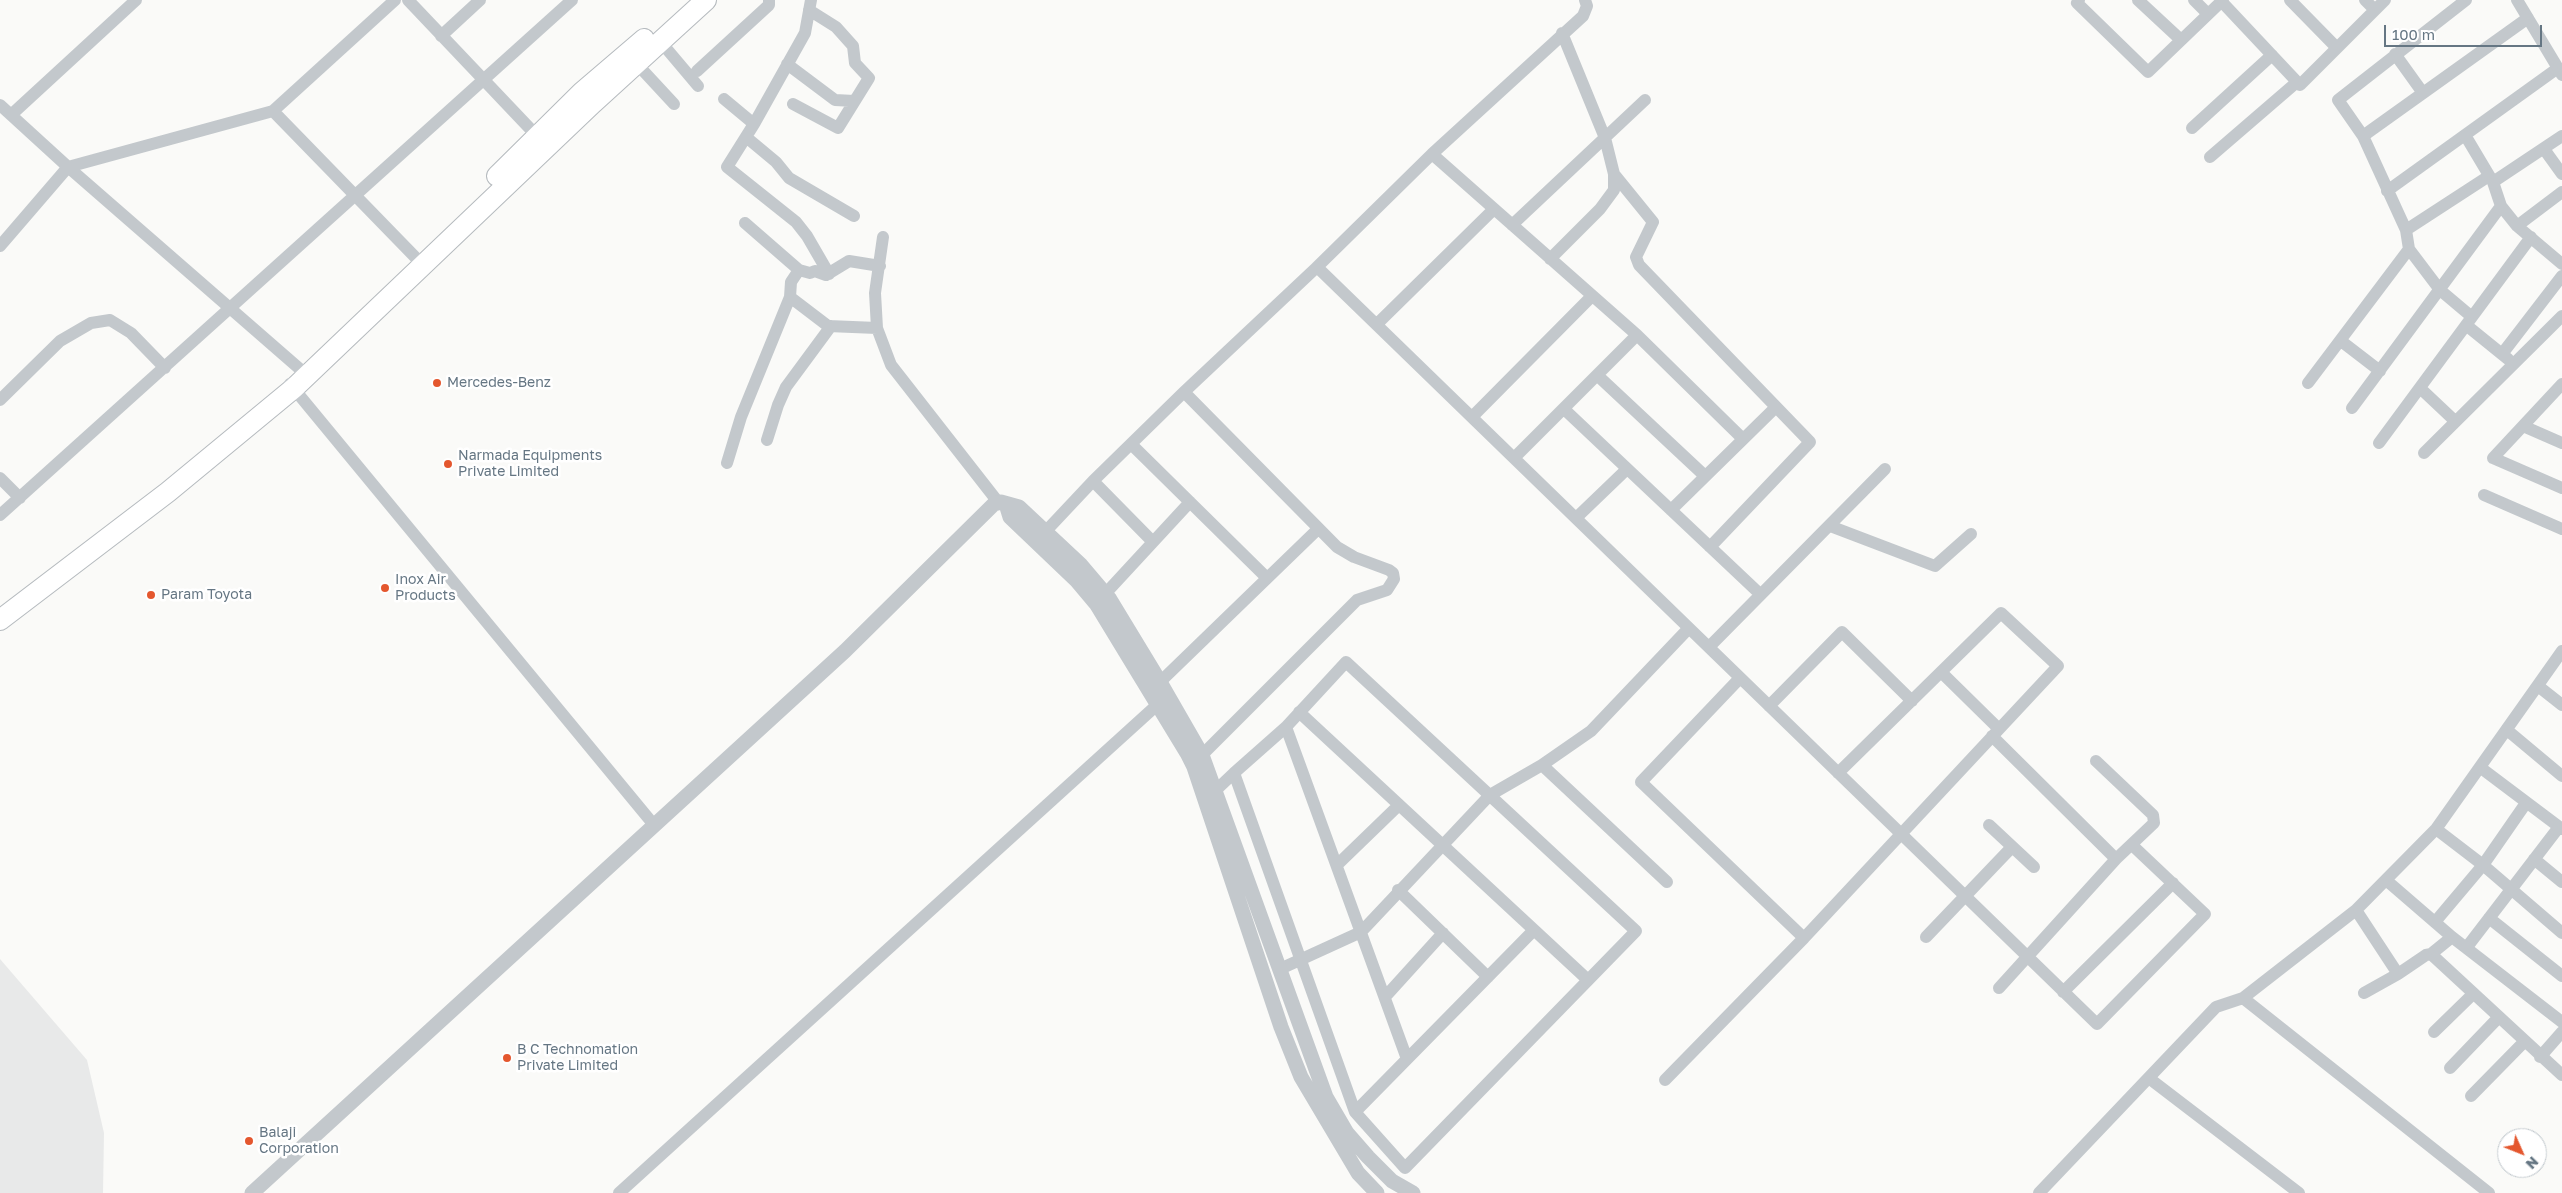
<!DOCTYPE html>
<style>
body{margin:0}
#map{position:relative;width:2562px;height:1193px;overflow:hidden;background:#fafaf8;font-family:"Golos Text",sans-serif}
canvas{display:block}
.north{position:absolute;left:2497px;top:1128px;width:50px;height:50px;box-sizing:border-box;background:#fff;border:1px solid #c1c8cd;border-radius:50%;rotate:134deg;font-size:14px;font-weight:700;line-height:20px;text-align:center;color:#657683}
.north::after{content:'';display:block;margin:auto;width:18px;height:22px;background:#e4572e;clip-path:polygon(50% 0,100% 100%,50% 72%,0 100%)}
.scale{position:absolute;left:2384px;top:25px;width:158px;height:22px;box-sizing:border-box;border:2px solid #657683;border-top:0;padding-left:6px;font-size:15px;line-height:18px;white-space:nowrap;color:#657683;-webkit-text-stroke:4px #fff;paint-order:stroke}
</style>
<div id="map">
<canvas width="2562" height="1193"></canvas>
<div class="north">N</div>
<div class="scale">100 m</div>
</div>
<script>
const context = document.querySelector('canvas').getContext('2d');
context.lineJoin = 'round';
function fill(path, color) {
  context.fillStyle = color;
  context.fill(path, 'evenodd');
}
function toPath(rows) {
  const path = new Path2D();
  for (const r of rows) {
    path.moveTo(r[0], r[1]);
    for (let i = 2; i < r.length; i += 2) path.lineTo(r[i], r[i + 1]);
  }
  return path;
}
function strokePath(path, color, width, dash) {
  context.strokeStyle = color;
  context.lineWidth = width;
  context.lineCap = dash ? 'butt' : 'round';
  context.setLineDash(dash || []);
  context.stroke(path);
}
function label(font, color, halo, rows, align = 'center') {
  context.font = font + ' "Golos Text",sans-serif';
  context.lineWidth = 5;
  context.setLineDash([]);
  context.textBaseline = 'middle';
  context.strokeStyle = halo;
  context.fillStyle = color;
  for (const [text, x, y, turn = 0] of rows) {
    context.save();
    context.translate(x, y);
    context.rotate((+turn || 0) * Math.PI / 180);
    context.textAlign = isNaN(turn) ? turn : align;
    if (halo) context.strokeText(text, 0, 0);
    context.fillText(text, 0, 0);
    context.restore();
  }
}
fill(toPath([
 [0,959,87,1060,104,1133,103,1193,0,1193]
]), '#e8e9e9');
const primary = toPath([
 [497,176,582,92,644,39],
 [0,620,168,492,294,388,593,103,706,0]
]);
strokePath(primary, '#b5babe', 22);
strokePath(toPath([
 [408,0,537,136],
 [811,0,805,33,754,124,727,167,796,222,807,236,829,274],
 [2079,0,2077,3,2148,72,2223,0],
 [2138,0,2181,40],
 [2194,0,2208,14],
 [2290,0,2337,48],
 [2365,0,2375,10],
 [2466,0,2338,100,2363,136,2406,230,2409,249,2440,290,2472,317],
 [2517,0,2562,75],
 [2221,1,2300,85,2385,0],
 [441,36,480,0],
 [660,41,698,86],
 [2395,54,2423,93],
 [636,63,674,104],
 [787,64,835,100,854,101],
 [697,71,769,5,769,0],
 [724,99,754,124],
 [793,104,838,128,869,78,855,63,853,46,836,27,809,10],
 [0,105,68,167,301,370],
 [273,111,417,259],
 [11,115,136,0],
 [2192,128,2272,55],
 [2465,135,2493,182,2501,206,2517,226,2562,264],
 [2363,136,2528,18],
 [746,137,776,162,789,178,854,216],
 [2544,149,2562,174],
 [1432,154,1637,335,1743,439],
 [2210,157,2297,82],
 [1614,174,1653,222,1636,257,1639,265,1810,442,1710,547],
 [2493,182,2562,136],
 [2387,191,2558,68],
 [1512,225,1645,100],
 [2517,226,2562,192],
 [2406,230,2489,176],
 [883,237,875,293,877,328,891,365,998,502],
 [0,246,68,167,273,111,395,0],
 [1550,259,1600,209,1614,190,1614,174,1605,138,1562,33],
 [1317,267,2097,1024,2205,914,2132,845],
 [799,270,810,273,815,271,826,275,849,261,880,266],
 [790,297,828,326,877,328],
 [1377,324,1494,209],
 [2466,325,2508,359],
 [2341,341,2380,371],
 [2502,354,2562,276],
 [1597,375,1705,476],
 [2308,383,2409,249],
 [290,384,654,825],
 [2562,384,2493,458,2562,488],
 [2420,388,2455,421],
 [1184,392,1337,547,1354,557,1389,570,1393,573,1394,579,1387,590,1357,600,1202,755],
 [0,400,60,341,91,323,110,320,131,333,165,368],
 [2352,408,2501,206],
 [1564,409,1760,594],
 [1472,417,1592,296],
 [2523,426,2562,443],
 [767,440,778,405,786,387,831,326],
 [2379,443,2531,237],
 [1131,444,1267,578],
 [2424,453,2562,316],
 [1514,458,1637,335],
 [727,463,741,417,790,297,791,282,799,270,745,223],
 [0,478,20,498],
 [1093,481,1152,541],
 [2484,495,2562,529],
 [1671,510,1776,407],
 [0,515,572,0],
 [1576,518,1627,469],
 [1830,526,1935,566,1971,534],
 [1046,531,1093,481,1184,392,1317,267,1432,154,1583,16,1587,6,1585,0],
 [1105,594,1190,502],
 [1709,647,1885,469],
 [1941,672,1999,729],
 [1740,678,1641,782,1804,938],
 [1160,682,1318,529],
 [2538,686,2562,705],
 [1769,706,1842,632,1912,701],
 [1299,712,1588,980],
 [1286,727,1407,1059],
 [2507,730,2562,776],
 [1992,736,2116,859],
 [1542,765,1667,882],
 [2481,768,2562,829],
 [1215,791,1234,773,1286,727,1346,662,1636,931,1405,1168,1355,1112,1234,773],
 [1989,825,2034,867],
 [2436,829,2483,865,2562,933],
 [2534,859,2562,882],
 [1337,865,1399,805],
 [2386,880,2452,937,2562,1022],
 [1398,890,1488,977],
 [2356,910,2398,974,2364,993],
 [2489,918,2562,976],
 [2435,922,2483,865,2526,803],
 [1926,937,2012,847],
 [2467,947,2559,827],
 [2431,954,2452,937],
 [1280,969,1361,932,1490,795,1542,765,1591,731,1689,628],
 [2398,974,2426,955,2431,954,2562,1075],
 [1999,988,2116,859,2154,823,2153,815,2096,761],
 [2063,992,2173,883],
 [1385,997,1443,933],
 [2243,998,2489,1193],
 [2434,1032,2473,994],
 [2540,1057,2562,1032],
 [2450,1068,2498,1018],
 [2150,1079,2299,1193],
 [1665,1080,1804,938,2058,666,2001,613,1838,773],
 [2471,1096,2524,1042],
 [1355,1112,1534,930],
 [619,1193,1157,705],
 [2039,1193,2216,1007,2243,998,2356,910,2436,829,2562,651]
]), '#c3c8cc', 12);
strokePath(toPath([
 [1006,504,1010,517,1076,580,1097,605,1187,753,1194,767,1281,1027,1301,1077,1358,1173,1377,1193],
 [252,1193,845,651,994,504,1001,502,1019,507,1081,565,1109,598,1160,682,1202,755,1326,1097,1347,1133,1368,1157,1392,1181,1413,1193]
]), '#c3c8cc', 15);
strokePath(primary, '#fff', 20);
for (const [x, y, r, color] of [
 [437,383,5,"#e4572e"],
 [448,464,5,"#e4572e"],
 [385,588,5,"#e4572e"],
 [151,595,5,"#e4572e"],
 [507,1058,5,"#e4572e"],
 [249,1141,5,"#e4572e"]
]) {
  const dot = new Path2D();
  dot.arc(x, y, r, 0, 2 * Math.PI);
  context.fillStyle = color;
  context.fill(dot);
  strokePath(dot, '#fff', 2);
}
label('14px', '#657683', '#fff', [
 ["Mercedes-Benz",447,383],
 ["Narmada Equipments",458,456],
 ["Private Limited",458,472],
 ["Inox Air",395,580],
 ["Products",395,596],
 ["Param Toyota",161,595],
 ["B C Technomation",517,1050],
 ["Private Limited",517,1066],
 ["Balaji",259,1133],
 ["Corporation",259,1149]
], 'left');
</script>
